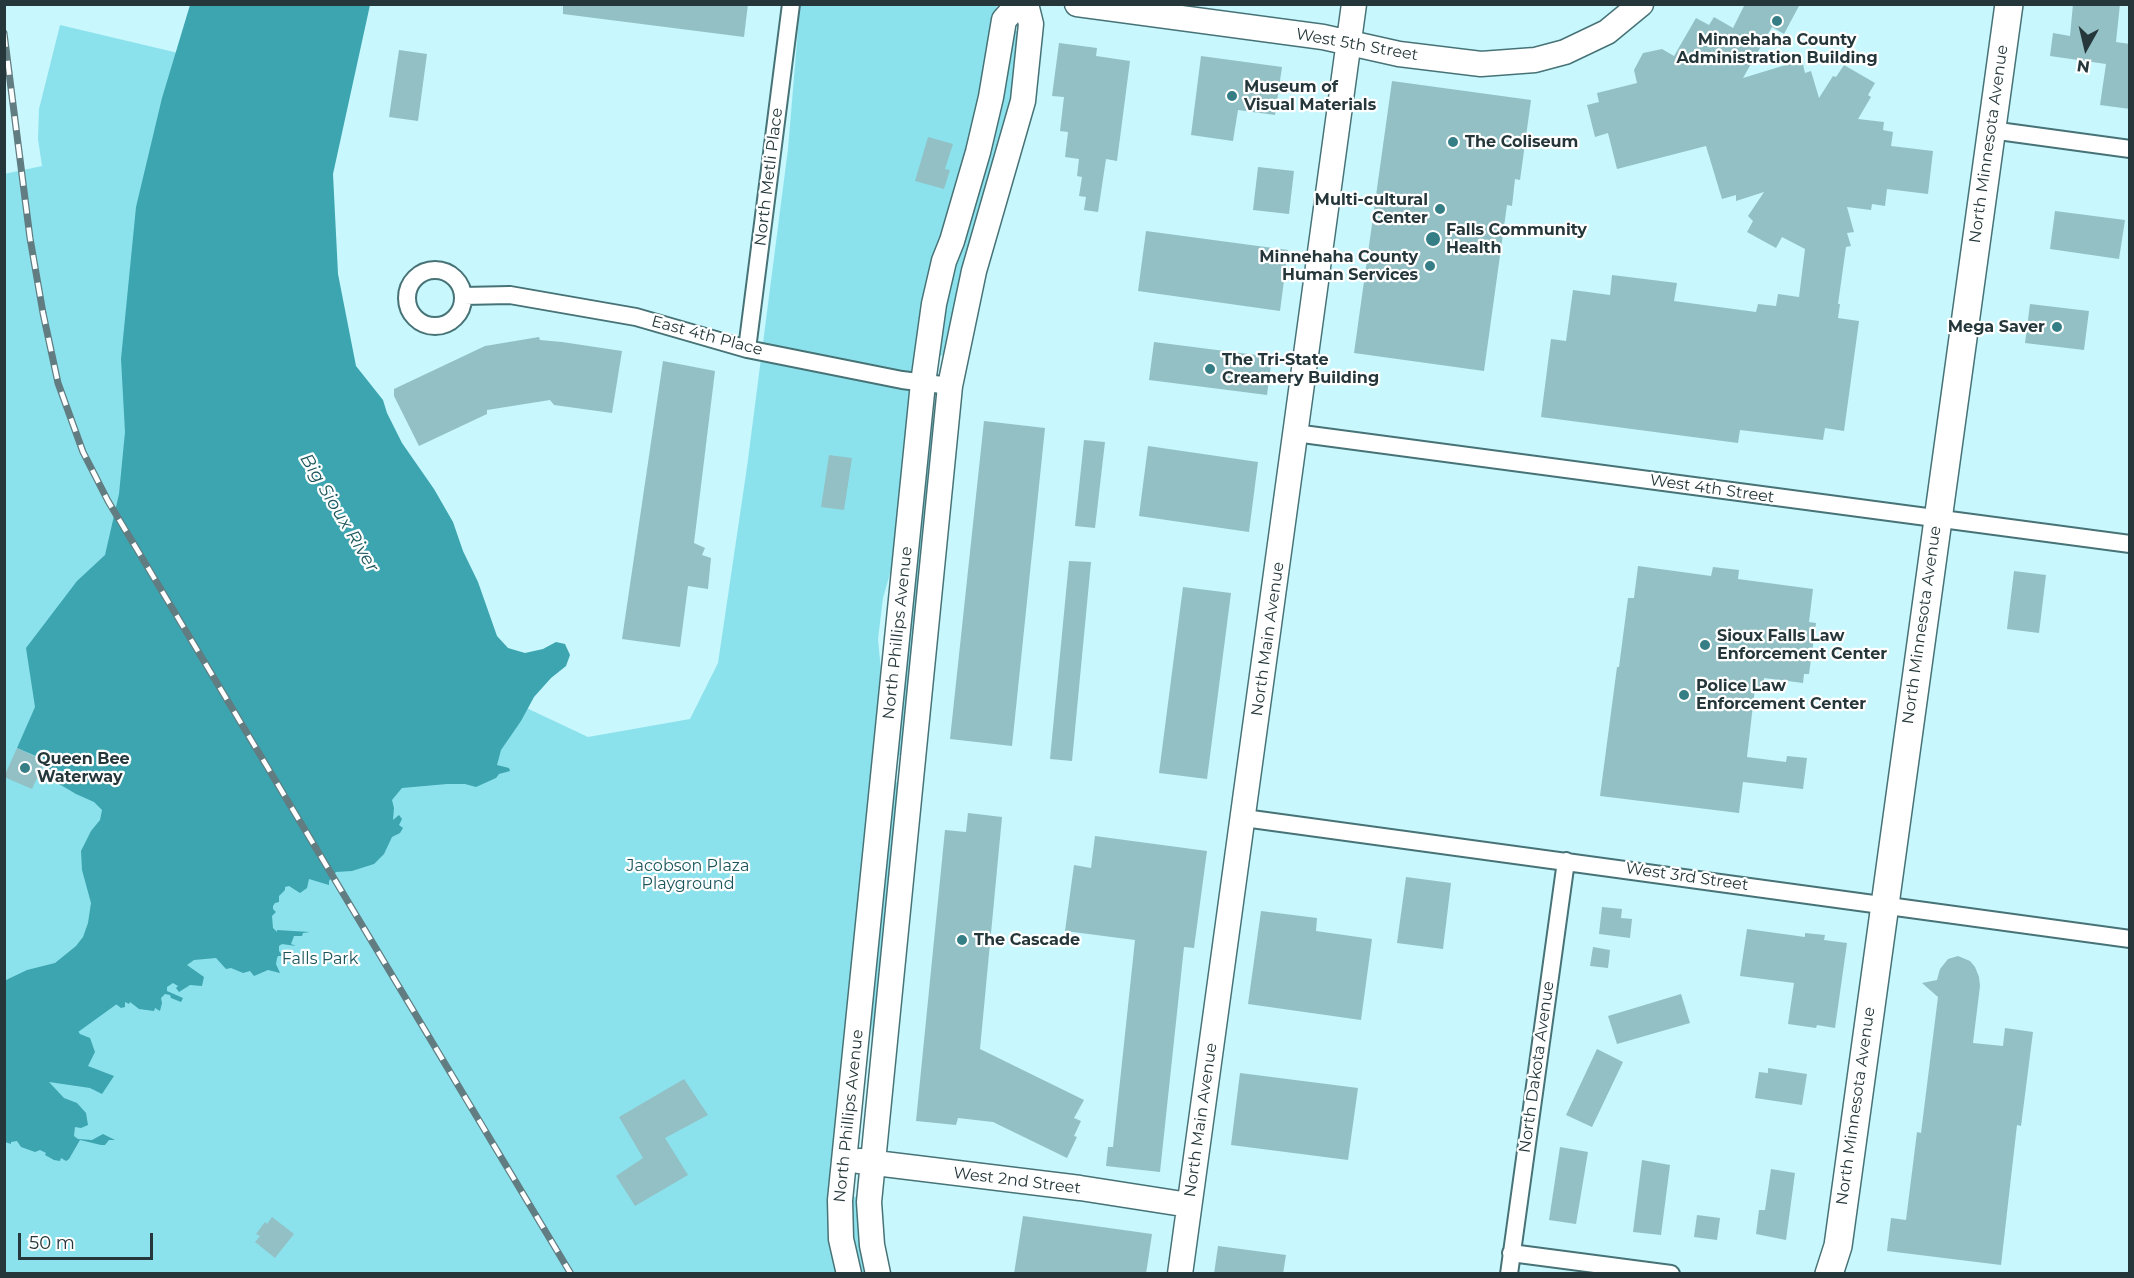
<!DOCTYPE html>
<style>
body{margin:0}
#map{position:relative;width:2134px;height:1278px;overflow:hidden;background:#c8f7fd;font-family:Montserrat,sans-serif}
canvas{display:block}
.frame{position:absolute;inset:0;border:6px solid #25373a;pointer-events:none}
.north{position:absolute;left:2056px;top:18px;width:60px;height:60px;-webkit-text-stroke:4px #fff;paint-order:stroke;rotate:188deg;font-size:16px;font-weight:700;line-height:24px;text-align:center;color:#25373a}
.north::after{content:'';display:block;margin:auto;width:21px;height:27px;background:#25373a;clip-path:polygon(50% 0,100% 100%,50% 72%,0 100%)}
.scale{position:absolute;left:18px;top:1233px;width:135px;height:27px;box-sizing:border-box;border:3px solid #25373a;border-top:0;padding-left:8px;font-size:18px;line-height:21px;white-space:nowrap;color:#25373a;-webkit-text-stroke:4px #fff;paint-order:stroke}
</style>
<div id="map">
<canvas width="2134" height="1278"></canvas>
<div class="frame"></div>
<div class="north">N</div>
<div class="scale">50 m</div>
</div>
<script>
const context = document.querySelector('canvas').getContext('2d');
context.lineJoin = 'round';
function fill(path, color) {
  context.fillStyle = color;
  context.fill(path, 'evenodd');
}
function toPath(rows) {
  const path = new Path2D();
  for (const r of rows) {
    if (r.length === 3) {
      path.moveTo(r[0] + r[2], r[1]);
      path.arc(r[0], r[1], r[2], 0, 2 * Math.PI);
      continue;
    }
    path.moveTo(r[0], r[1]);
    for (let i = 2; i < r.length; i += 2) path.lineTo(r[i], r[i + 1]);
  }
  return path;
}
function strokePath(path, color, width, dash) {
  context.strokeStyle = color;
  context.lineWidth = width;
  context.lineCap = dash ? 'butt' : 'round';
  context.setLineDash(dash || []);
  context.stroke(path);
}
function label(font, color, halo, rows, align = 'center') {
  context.font = font + ' Montserrat,sans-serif';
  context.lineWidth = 4.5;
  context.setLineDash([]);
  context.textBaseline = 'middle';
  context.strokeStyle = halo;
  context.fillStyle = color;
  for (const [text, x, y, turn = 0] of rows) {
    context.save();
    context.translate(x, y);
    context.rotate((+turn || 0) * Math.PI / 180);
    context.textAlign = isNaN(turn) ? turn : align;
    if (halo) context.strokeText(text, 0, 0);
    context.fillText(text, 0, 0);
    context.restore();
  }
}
fill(toPath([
 [800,5,997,5,897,549,883,598,878,639,883,692,841,1273,5,1273,4,174,42,166,38,139,39,109,60,25,305,83,295,269,501,696,588,737,690,719,718,663,747,467,788,149],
 [1012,30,1018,31,1013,94,946,354,940,356,938,355,935,347],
 [932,419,935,421,906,756,893,755,928,420],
 [890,781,903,783,873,1061,869,984],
 [851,1196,858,1197,870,1273,857,1273,850,1245]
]), '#8ce2ec');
fill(toPath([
 [190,5,370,5,333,174,338,274,356,366,383,400,387,413,402,443,434,489,453,522,463,551,478,582,497,636,508,648,525,653,543,649,556,642,565,644,570,655,566,666,551,678,534,697,521,721,501,750,497,765,509,768,510,771,499,774,496,778,476,787,465,784,447,784,402,788,392,800,394,808,393,820,399,815,402,819,399,825,403,828,400,833,392,837,384,854,374,864,352,871,336,872,329,881,329,885,309,879,307,888,300,893,289,886,285,887,285,890,279,896,279,902,275,903,273,906,273,909,276,912,272,916,273,928,277,932,277,930,310,932,303,933,302,936,294,936,291,944,296,946,282,944,279,946,279,951,283,956,278,956,277,958,276,964,280,973,268,970,254,976,250,971,243,973,231,968,226,969,216,958,194,960,187,965,204,977,202,986,190,985,179,992,176,988,178,986,173,983,167,987,167,991,183,998,181,1002,171,998,170,995,165,994,161,998,162,1003,160,1011,155,1008,154,1011,139,1009,130,1002,129,1004,125,1002,125,1007,121,1008,116,1004,101,1002,100,1000,99,1002,88,996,79,995,74,1010,73,1024,80,1034,90,1038,95,1052,88,1066,114,1076,102,1094,90,1088,49,1082,64,1098,77,1103,86,1113,88,1125,81,1128,75,1127,74,1136,78,1139,92,1140,103,1134,115,1140,109,1140,105,1145,101,1145,80,1140,69,1159,66,1161,61,1158,60,1161,54,1160,45,1155,46,1153,40,1150,35,1152,21,1147,17,1141,11,1142,11,1144,5,1142,4,981,27,970,55,963,76,946,83,937,88,923,91,903,82,870,81,851,91,831,100,820,102,810,94,802,76,794,59,784,47,772,45,760,17,748,35,707,26,648,77,581,105,555,119,494,125,432,121,359,136,207,162,98]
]), '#3ca5b0');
strokePath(toPath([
 [4,1065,119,982,132,976]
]), '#3ca5b0', 33);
fill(toPath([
 [563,4,748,4,744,37,563,14],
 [1745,4,1800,4,1784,34,1772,27,1743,78,1802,60,1805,73,1811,71,1819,98,1833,76,1836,77,1844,65,1875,83,1868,95,1871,97,1858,119,1884,122,1883,130,1893,132,1891,146,1933,151,1928,194,1887,189,1885,206,1872,204,1871,210,1847,207,1854,232,1847,233,1851,246,1846,247,1838,304,1840,304,1838,318,1859,321,1844,431,1825,428,1823,440,1740,430,1738,443,1541,417,1551,339,1566,341,1573,290,1610,295,1612,275,1677,283,1674,301,1756,312,1758,304,1776,306,1778,294,1799,297,1805,249,1782,237,1776,248,1747,232,1753,221,1748,216,1764,192,1736,201,1736,195,1722,199,1706,146,1617,169,1608,133,1595,137,1587,105,1599,102,1597,93,1637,83,1634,70,1643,53,1662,49,1674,56,1696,18,1709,25,1714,17,1733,28],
 [2073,4,2120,4,2116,42,2130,44,2130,109,2100,105,2106,64,2050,56,2053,33,2070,36],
 [1059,43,1097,48,1096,56,1130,61,1117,161,1106,159,1098,212,1084,210,1086,197,1079,196,1082,177,1077,176,1079,159,1065,157,1068,132,1060,131,1064,97,1052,96],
 [399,50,427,54,418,121,389,117],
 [1201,56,1282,67,1275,115,1238,110,1233,141,1191,135],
 [1392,81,1531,100,1520,180,1515,179,1512,206,1507,205,1484,371,1354,353],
 [928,137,953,144,945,169,950,170,944,189,915,181],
 [1258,167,1294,171,1289,214,1253,210],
 [2055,211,2125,220,2119,259,2050,249],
 [1146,231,1288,250,1280,311,1138,291],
 [2030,304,2089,311,2084,350,2025,343],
 [539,337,540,340,562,342,622,351,612,413,554,405,550,400,487,410,487,414,419,446,394,396,394,389,485,346],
 [1154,342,1272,357,1267,395,1149,380],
 [663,361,715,371,694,543,705,548,702,555,711,558,708,589,688,586,680,647,622,639],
 [984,421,1045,428,1012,746,950,739],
 [1084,440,1105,442,1095,528,1075,526],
 [1148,446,1258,462,1249,532,1139,516],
 [829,455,852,458,844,510,821,507],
 [1069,561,1091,562,1072,761,1050,759],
 [1638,566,1711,576,1713,567,1739,570,1738,579,1813,589,1809,622,1816,623,1809,674,1804,674,1803,683,1764,678,1763,689,1755,688,1747,757,1786,762,1787,756,1807,758,1803,789,1743,782,1739,813,1600,796,1617,667,1619,667,1628,598,1634,598],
 [2014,571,2046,575,2039,633,2007,629],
 [1183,587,1231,593,1207,779,1159,773],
 [17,748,45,761,32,789,4,777],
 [968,813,1002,817,980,1049,1084,1100,1074,1118,1081,1121,1074,1136,1077,1137,1067,1158,993,1122,958,1118,956,1125,916,1121,945,830,966,832],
 [1095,836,1207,851,1194,948,1184,947,1160,1172,1106,1166,1108,1147,1113,1147,1135,940,1065,931,1074,865,1091,868],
 [1406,877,1451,883,1443,949,1397,943],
 [1602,907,1622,909,1621,918,1632,919,1630,938,1599,934],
 [1261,911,1317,918,1316,931,1372,939,1361,1020,1248,1004],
 [1747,929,1805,937,1805,933,1825,935,1824,940,1847,943,1835,1028,1817,1025,1816,1028,1788,1024,1794,983,1740,976],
 [1593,947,1610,950,1608,968,1590,966],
 [1958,956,1970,961,1975,967,1979,977,1980,986,1973,1043,2003,1046,2005,1028,2033,1032,2021,1126,2017,1125,2001,1265,1887,1251,1891,1218,1906,1220,1917,1132,1921,1133,1938,997,1922,983,1937,980,1940,969,1948,959],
 [1681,994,1690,1023,1617,1044,1608,1016],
 [1597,1049,1623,1062,1592,1127,1566,1115],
 [1768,1068,1807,1074,1802,1105,1755,1098,1759,1072,1768,1073],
 [1240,1073,1358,1088,1348,1160,1231,1145],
 [684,1079,708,1115,665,1138,688,1175,635,1206,616,1176,643,1158,619,1117],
 [1560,1147,1588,1152,1576,1224,1549,1220],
 [1642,1160,1670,1165,1661,1235,1633,1232],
 [1771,1169,1795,1173,1786,1240,1756,1234,1759,1210,1765,1210],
 [1697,1215,1720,1218,1717,1240,1694,1237],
 [1023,1216,1152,1234,1146,1274,1014,1274],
 [272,1217,294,1234,275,1258,255,1242,260,1236,256,1234,265,1222,267,1224],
 [1218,1246,1286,1255,1283,1274,1214,1274]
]), '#92c0c5');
const street = toPath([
 [1991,130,2130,149],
 [435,298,28],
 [463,296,510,295,636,317,747,349,902,380,950,386],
 [747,349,791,4],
 [1295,433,2130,544],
 [1244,818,2130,939],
 [1511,1253,1671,1274],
 [1509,1274,1566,861]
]);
const secondary = toPath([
 [1077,4,1323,37,1399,54,1481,64,1535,60,1565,52,1607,32,1641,4],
 [859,1161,1080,1188,1189,1205],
 [849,1274,841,1239,840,1200,923,383,934,304,944,261,952,241,978,152,991,97,1004,20,1018,4],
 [878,1274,872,1245,869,1202,950,386,974,271,1023,101,1031,24,1026,4],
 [1180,1274,1354,4]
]);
const primary = toPath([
 [1829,1274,1838,1246,2009,4]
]);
strokePath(street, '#477377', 20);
strokePath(secondary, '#477377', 27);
strokePath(primary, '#477377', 30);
strokePath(street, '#fff', 16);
strokePath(secondary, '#fff', 24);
strokePath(primary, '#fff', 27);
const rail = toPath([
 [4,33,30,238,43,313,58,383,83,452,108,501,571,1274]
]);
strokePath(rail, '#617d82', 7);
strokePath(rail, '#fff', 4.5, [14]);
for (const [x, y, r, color] of [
 [1777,21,6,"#367e86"],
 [1232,96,6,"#367e86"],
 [1453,142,6,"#367e86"],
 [1440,209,6,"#367e86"],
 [1433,239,8,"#367e86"],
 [1430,266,6,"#367e86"],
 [2057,327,6,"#367e86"],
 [1210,369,6,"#367e86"],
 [1705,645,6,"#367e86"],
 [1684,695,6,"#367e86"],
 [25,768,6,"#367e86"],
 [962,940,6,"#367e86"]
]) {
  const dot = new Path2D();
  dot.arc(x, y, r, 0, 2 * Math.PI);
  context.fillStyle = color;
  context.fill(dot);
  strokePath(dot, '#fff', 2);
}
label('bold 16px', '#25373a', '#fff', [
 ["Minnehaha County",1777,40,"center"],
 ["Administration Building",1777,58,"center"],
 ["Museum of",1244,87],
 ["Visual Materials",1244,105],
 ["The Coliseum",1465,142],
 ["Multi-cultural",1428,200,"right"],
 ["Center",1428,218,"right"],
 ["Falls Community",1446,230],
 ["Health",1446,248],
 ["Minnehaha County",1418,257,"right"],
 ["Human Services",1418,275,"right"],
 ["Mega Saver",2045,327,"right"],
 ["The Tri-State",1222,360],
 ["Creamery Building",1222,378],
 ["Sioux Falls Law",1717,636],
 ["Enforcement Center",1717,654],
 ["Police Law",1696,686],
 ["Enforcement Center",1696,704],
 ["Queen Bee",37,759],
 ["Waterway",37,777],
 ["The Cascade",974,940]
], 'left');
label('16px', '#25373a', '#fff', [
 ["West 5th Street",1357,45,10],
 ["North Minnesota Avenue",1989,144,-82],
 ["North Metli Place",769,177,-83],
 ["East 4th Place",707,336,15],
 ["West 4th Street",1712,489,8],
 ["North Minnesota Avenue",1922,625,-82],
 ["North Phillips Avenue",898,633,-84],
 ["North Main Avenue",1268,639,-82],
 ["West 3rd Street",1687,877,8],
 ["North Dakota Avenue",1537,1067,-82],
 ["North Minnesota Avenue",1856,1106,-82],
 ["North Phillips Avenue",849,1116,-84],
 ["North Main Avenue",1201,1120,-82],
 ["West 2nd Street",1017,1181,7]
]);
label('16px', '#1b555b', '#fff', [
 ["Jacobson Plaza",688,866],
 ["Playground",688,884],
 ["Falls Park",320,959]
]);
label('italic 18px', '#1c565c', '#fff', [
 ["Big Sioux River",339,513,59]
]);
</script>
